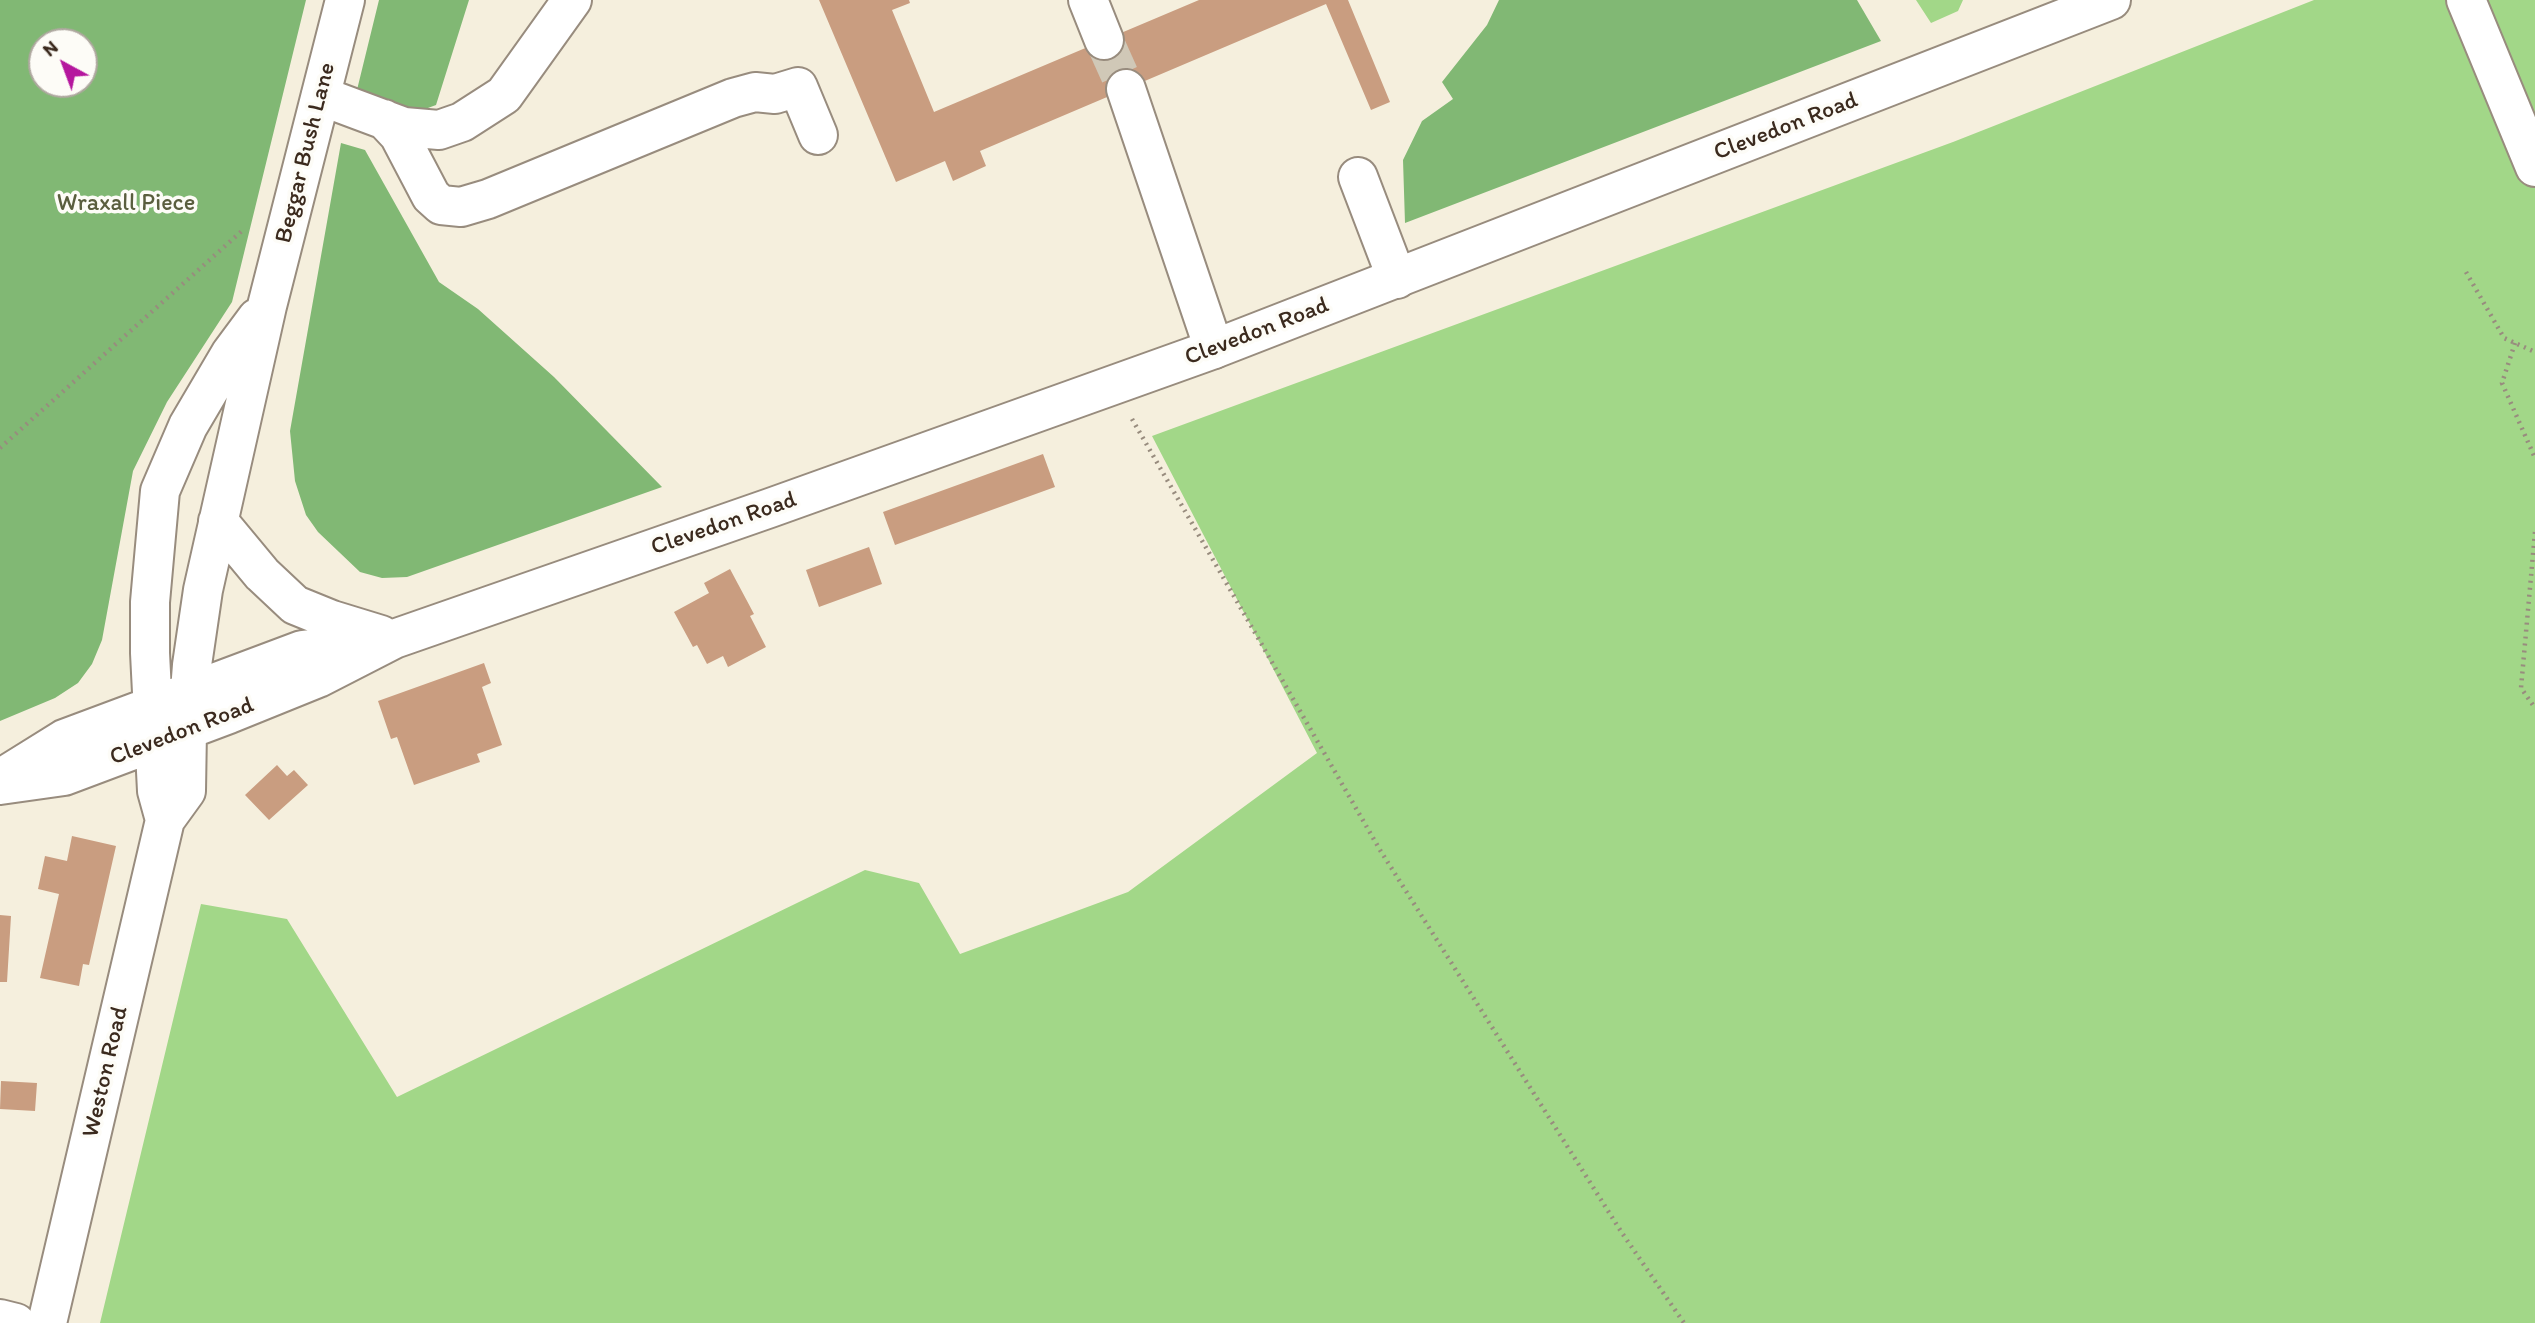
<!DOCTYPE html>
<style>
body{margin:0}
#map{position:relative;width:2535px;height:1323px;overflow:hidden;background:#f5efdd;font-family:Itim,sans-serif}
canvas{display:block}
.north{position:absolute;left:28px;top:28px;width:70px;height:70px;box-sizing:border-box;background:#fdfcf7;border:2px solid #afa8a0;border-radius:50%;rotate:319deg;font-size:19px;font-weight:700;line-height:28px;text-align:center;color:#3b2a1e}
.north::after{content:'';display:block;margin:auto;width:24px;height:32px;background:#b5179e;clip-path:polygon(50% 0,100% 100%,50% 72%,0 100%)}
</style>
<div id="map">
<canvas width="2535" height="1323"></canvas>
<div class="north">N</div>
</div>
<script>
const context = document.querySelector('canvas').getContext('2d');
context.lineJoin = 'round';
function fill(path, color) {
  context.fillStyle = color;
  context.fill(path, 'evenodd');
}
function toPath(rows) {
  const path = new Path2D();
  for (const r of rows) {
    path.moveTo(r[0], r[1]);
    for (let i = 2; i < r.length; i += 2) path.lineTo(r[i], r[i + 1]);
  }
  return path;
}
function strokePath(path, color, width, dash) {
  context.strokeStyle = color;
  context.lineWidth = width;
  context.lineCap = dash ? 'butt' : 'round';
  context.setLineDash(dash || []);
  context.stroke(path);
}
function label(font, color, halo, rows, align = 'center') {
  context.font = font + ' Itim,sans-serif';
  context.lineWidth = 7;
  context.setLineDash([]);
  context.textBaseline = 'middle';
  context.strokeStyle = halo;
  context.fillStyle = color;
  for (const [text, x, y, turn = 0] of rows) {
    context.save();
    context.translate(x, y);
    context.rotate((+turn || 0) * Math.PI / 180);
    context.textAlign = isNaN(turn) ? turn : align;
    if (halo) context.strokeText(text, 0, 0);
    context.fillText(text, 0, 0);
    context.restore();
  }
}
fill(toPath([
 [1916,0,1963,0,1958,11,1931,23],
 [2314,0,2535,0,2535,1323,100,1323,201,904,287,919,397,1097,865,870,919,883,960,954,1128,892,1317,753,1152,436,1953,142]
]), '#a2d788');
fill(toPath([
 [0,0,306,0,232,302,167,402,133,471,102,640,92,664,78,683,55,698,0,721],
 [42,42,84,42,84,84,42,84],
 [379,0,469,0,436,105,409,115,355,98],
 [1499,0,1857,0,1881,41,1405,223,1403,160,1422,121,1453,99,1442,82,1487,25],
 [341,143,365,150,439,282,478,309,554,377,662,487,407,577,382,578,360,572,318,532,306,515,295,481,290,431]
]), '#81b874');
fill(toPath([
 [819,0,909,0,910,3,892,10,934,112,1199,0,1348,0,1390,102,1371,110,1326,4,980,151,986,166,953,181,945,161,896,182],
 [1043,454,1055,487,895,545,883,512],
 [869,547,882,584,819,607,806,570],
 [730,569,754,614,750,616,766,647,728,667,723,656,707,664,697,645,693,647,674,612,709,593,704,583],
 [484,663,491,683,482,687,502,745,477,754,480,762,414,785,397,737,391,739,378,701],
 [277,765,287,776,294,770,308,785,269,820,245,795],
 [72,836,116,846,89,965,83,964,79,986,40,978,59,894,38,889,45,856,67,861],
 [0,915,11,916,7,982,0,982],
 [1,1081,37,1083,35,1111,0,1109]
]), '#c99d80');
strokePath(toPath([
 [1104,40,1126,89]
]), '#d0c8b7', 38, [38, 19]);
const minor = toPath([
 [1088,0,1104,40],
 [2466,0,2535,167],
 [1126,89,1214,349],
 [321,96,404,127,439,130,462,122,504,95,572,0],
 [384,119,399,135,431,196,441,205,461,207,488,199,733,98,755,92,775,94,798,87,818,135],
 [1358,177,1397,279],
 [0,1319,16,1323]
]);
const major = toPath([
 [218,521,262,574,295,605,332,620,381,635],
 [0,779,64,739,190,692,302,650,368,642],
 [0,785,64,776,229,714,318,678,394,639,770,508,1214,349,2111,0],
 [165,820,157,791,150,653,150,602,160,491,188,426,231,353,257,318],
 [47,1323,165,820,186,791,187,730,192,665,203,590,267,306,345,0]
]);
strokePath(minor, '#988c7e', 42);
strokePath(major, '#988c7e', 42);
strokePath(toPath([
 [2466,272,2504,338,2535,352],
 [2515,343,2502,383,2535,458],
 [1132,419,1380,850,1622,1233,1684,1323],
 [0,448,244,229],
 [2535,532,2521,688,2535,708]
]), '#988c7e', 4.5, [2, 5]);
strokePath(minor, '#fff', 38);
strokePath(major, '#fff', 38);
label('24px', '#3b2a1e', '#fdfcf7', [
 ["Clevedon Road",1786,127,-21],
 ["Beggar Bush Lane",306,153,-76],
 ["Clevedon Road",1257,332,-21],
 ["Clevedon Road",724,524,-19],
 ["Clevedon Road",182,732,-21],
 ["Weston Road",106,1072,-77]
]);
label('24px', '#5a5e3e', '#fdfcf7', [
 ["Wraxall Piece",126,204]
]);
</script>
